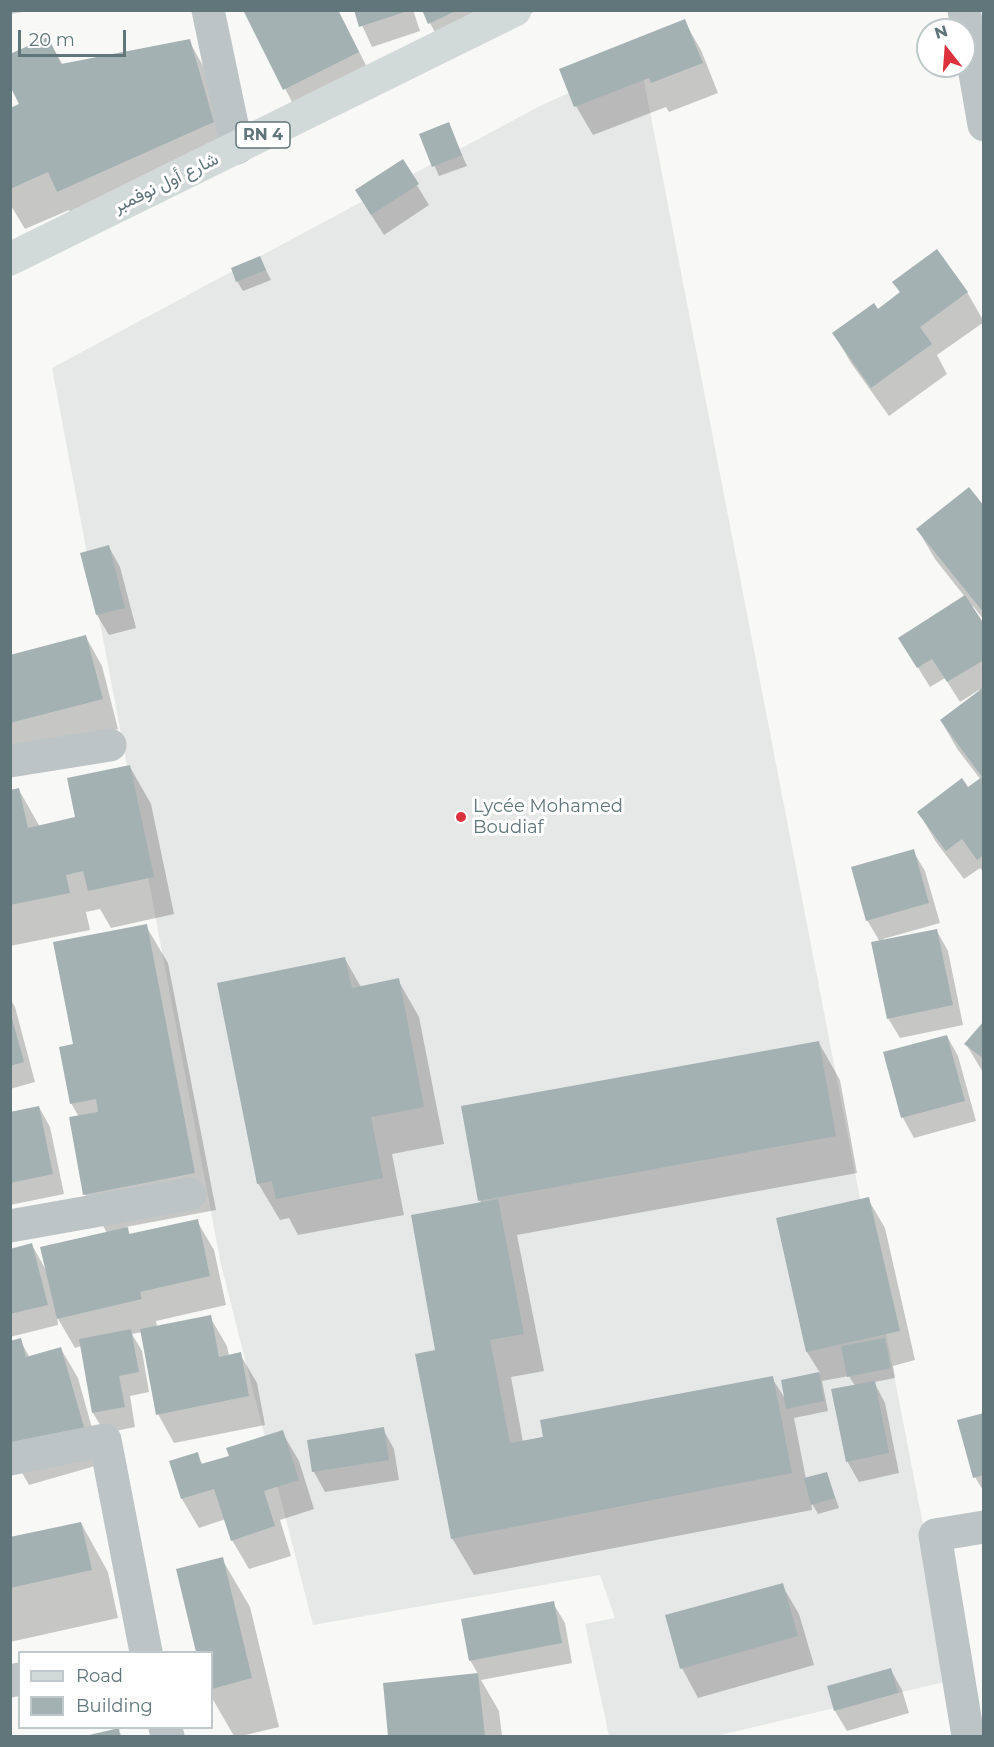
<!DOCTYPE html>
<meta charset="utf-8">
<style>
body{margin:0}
#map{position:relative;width:994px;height:1747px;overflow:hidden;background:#f8f8f6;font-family:Montserrat,sans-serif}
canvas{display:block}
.frame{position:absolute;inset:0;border:12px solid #60767a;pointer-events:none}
.legend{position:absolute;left:18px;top:1651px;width:195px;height:78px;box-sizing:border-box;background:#fff;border:2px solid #bfc8ca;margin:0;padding:8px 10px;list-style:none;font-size:18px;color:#60767a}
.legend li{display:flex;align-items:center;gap:12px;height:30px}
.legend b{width:30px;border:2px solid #bfc8ca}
.north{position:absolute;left:916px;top:18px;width:60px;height:60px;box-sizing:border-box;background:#fff;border:2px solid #bfc8ca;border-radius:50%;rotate:343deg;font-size:16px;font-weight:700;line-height:24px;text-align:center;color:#60767a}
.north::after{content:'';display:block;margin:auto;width:21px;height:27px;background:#dc323d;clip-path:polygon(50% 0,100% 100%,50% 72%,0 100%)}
.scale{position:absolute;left:18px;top:30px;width:108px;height:27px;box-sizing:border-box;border:3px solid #60767a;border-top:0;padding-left:8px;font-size:18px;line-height:21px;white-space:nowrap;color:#60767a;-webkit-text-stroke:4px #fff;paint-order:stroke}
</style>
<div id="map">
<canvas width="994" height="1747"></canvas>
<div class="frame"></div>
<ul class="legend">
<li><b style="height:8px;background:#d2d9d9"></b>Road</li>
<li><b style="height:16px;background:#a4b1b3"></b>Building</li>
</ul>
<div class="north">N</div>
<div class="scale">20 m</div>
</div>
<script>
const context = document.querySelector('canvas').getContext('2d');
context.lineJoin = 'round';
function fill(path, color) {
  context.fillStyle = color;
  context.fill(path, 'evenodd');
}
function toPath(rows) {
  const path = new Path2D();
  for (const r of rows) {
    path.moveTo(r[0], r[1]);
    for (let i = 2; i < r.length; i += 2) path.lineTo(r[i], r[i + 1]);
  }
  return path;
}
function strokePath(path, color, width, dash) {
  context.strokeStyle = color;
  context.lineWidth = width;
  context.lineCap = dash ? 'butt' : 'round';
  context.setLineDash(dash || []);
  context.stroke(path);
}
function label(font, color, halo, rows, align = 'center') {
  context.font = font + ' Montserrat,Vazirmatn,sans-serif';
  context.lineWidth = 6;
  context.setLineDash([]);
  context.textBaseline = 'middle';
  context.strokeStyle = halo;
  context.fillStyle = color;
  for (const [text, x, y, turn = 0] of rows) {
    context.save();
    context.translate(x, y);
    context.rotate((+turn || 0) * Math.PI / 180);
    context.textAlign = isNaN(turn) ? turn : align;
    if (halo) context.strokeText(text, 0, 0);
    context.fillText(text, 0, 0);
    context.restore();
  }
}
fill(toPath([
 [640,60,953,1680,716,1736,609,1736,585,1624,615,1618,600,1575,313,1625,221,1265,52,368,538,107]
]), '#e6e8e7');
fill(toPath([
 [10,10,35,10,10,14],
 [338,10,374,81,301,119,245,12],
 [355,10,413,10,420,31,372,47],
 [423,10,538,10,446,53],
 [684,21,701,50,718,93,669,112,666,107,593,135,576,106],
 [48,39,63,65,189,41,210,78,234,160,79,228,69,210,25,229,10,204,10,109,21,105],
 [448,124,467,166,439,176,421,135],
 [402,161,429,205,384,235,368,210],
 [260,258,271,280,243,291,237,281],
 [894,282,967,292,984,322,937,355,947,374,889,416,851,363,834,334,878,311,901,294],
 [984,508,984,620,973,606,971,607,984,627,984,873,980,868,964,879,936,842,919,813,968,789,981,780,958,750,941,721,981,691,979,690,960,702,945,678,930,687,912,658,965,597,935,559,918,530],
 [109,547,120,567,136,628,109,635,97,615,82,554],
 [86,637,102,666,118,729,10,756,10,656],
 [130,767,151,804,174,914,111,928,100,909,86,912,90,930,10,946,10,792,19,790,40,827,77,818],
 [913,851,925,871,940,923,883,939,884,941,937,931,948,951,963,1025,900,1038,888,1018,880,942,867,920],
 [146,926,168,963,216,1210,126,1227,131,1236,197,1221,214,1250,226,1305,156,1321,157,1327,210,1317,227,1346,229,1356,240,1354,257,1383,265,1425,174,1443,158,1414,142,1332,132,1334,142,1351,149,1392,130,1396,135,1427,105,1433,93,1413,81,1346,75,1348,57,1317,58,1325,10,1337,10,1251,32,1245,47,1272,107,1233,85,1194,79,1117,71,1103,75,1046],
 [345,959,361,987,398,980,419,1017,444,1144,392,1154,404,1215,298,1235,289,1218,280,1220,258,1183],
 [10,998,15,1007,35,1082,10,1089],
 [984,1023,984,1074,966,1044],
 [947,1036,958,1056,976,1121,914,1138,903,1118,885,1053],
 [819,1043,840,1080,857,1173,517,1235,544,1371,511,1377,523,1442,772,1378,786,1400,782,1381,820,1373,807,1352,778,1219,868,1199,885,1228,915,1360,893,1366,895,1378,874,1382,885,1403,899,1473,859,1482,847,1461,855,1386,849,1376,822,1381,828,1411,794,1418,806,1479,827,1474,839,1508,818,1514,811,1502,812,1510,474,1575,452,1538,437,1351,481,1204,463,1107],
 [39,1107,50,1127,64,1194,10,1205,10,1113],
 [20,1340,30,1358,61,1349,78,1378,102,1464,29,1485,12,1455],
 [984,1415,984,1492,975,1477],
 [383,1429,394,1449,399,1480,325,1492,314,1472,308,1441],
 [282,1432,299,1461,314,1509,280,1520,291,1556,249,1569,232,1540,226,1519,199,1528,182,1499,171,1462,197,1454,203,1465,230,1457],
 [81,1523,108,1572,118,1618,10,1642,10,1538],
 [222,1559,250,1607,279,1727,241,1736,234,1736,212,1698,212,1652,198,1652,178,1570],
 [782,1585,799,1614,814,1665,698,1698,682,1668],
 [553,1603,565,1623,572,1663,481,1680,499,1711,502,1736,390,1736,384,1684,478,1674,470,1660],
 [891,1670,902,1690,909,1713,847,1731,835,1711],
 [118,1730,122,1736,87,1736]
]), '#0003');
fill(toPath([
 [243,10,338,10,359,52,283,90],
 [354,10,408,10,408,11,359,27],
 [422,10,458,10,428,24],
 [685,19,703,63,651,83,649,78,574,107,559,69],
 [48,37,61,64,190,39,214,122,57,192,48,172,10,189,10,108,19,104,10,86,10,54],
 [449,122,462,155,432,167,419,134],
 [403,159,419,184,371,215,355,190],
 [937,249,968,292,920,327,932,344,871,388,832,333,874,303,878,309,900,292,892,282],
 [260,256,266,270,236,282,231,268],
 [969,487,984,506,984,613,916,529],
 [109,545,125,608,96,615,80,553],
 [965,595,984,624,984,660,947,682,932,659,917,668,898,638],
 [86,635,103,699,10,723,10,655],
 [984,687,984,855,977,860,962,839,946,851,917,812,962,778,968,787,982,777,940,720],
 [130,765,154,877,88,891,83,871,66,875,70,893,10,905,10,790,19,788,28,828,75,817,67,778],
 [914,849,929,903,866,921,851,867],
 [147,924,195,1173,83,1195,69,1117,98,1112,96,1099,70,1104,59,1047,73,1044,53,942],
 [937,929,953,1005,887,1019,871,942],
 [345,957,352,988,399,978,424,1107,371,1117,383,1178,276,1199,272,1181,257,1184,217,983],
 [10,1011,24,1062,10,1066],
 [984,1021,984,1059,964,1044],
 [947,1035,965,1101,901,1118,883,1052],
 [819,1041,836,1136,478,1201,461,1106],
 [39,1106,53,1174,10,1183,10,1112],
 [869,1197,900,1331,806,1352,776,1218],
 [498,1199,524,1334,490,1340,510,1443,543,1437,540,1420,773,1376,792,1473,451,1539,415,1354,435,1350,411,1215],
 [198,1219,210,1276,140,1292,142,1299,57,1319,40,1247,128,1227,129,1234],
 [32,1243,48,1305,10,1314,10,1249],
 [211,1315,219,1357,241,1352,249,1396,156,1415,140,1329],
 [131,1329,139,1372,119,1376,125,1407,92,1413,79,1339],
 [21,1338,26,1357,61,1347,86,1434,10,1454,10,1341],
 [885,1338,891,1368,847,1377,841,1346],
 [819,1372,824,1401,786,1409,781,1380],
 [875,1381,889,1453,846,1462,831,1389],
 [984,1413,984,1475,973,1478,957,1420],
 [384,1427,389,1460,312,1472,307,1440],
 [283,1430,299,1480,264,1491,275,1526,231,1541,214,1489,181,1499,169,1461,198,1452,201,1464,229,1456,226,1448],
 [827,1472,835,1498,811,1505,804,1478],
 [81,1522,92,1570,10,1588,10,1537],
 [223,1557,252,1678,212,1689,212,1652,196,1652,176,1569],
 [783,1583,798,1636,680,1669,665,1615],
 [554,1601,562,1643,469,1661,461,1619],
 [891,1668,898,1693,834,1711,827,1686],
 [478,1673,485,1736,388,1736,383,1683],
 [119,1728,120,1736,85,1736]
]), '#a4b1b3');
strokePath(toPath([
 [208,10,237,148],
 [964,10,984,125],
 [10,761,110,745],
 [10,1226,190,1194],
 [10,1459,105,1440,146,1652],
 [10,1681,20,1679],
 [165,1728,168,1736],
 [968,1736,935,1535,984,1527]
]), '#bdc4c6', 33);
strokePath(toPath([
 [10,259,515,10]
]), '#d2d9d9', 33);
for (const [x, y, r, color] of [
 [461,817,6,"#dc323d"]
]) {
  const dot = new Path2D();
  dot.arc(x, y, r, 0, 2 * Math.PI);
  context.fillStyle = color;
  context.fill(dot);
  strokePath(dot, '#fff', 2);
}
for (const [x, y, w] of [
 [263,135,54]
]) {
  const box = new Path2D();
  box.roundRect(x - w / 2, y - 13, w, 26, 4.5);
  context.fillStyle = '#fff';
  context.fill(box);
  strokePath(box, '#60767a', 1.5);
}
label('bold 16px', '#60767a', null, [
 ["RN 4",263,135]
]);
label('18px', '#60767a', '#fff', [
 ["شارع أول نوفمبر",166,183,-26]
]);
label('18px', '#60767a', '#fff', [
 ["Lycée Mohamed",473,807],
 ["Boudiaf",473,828]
], 'left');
</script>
